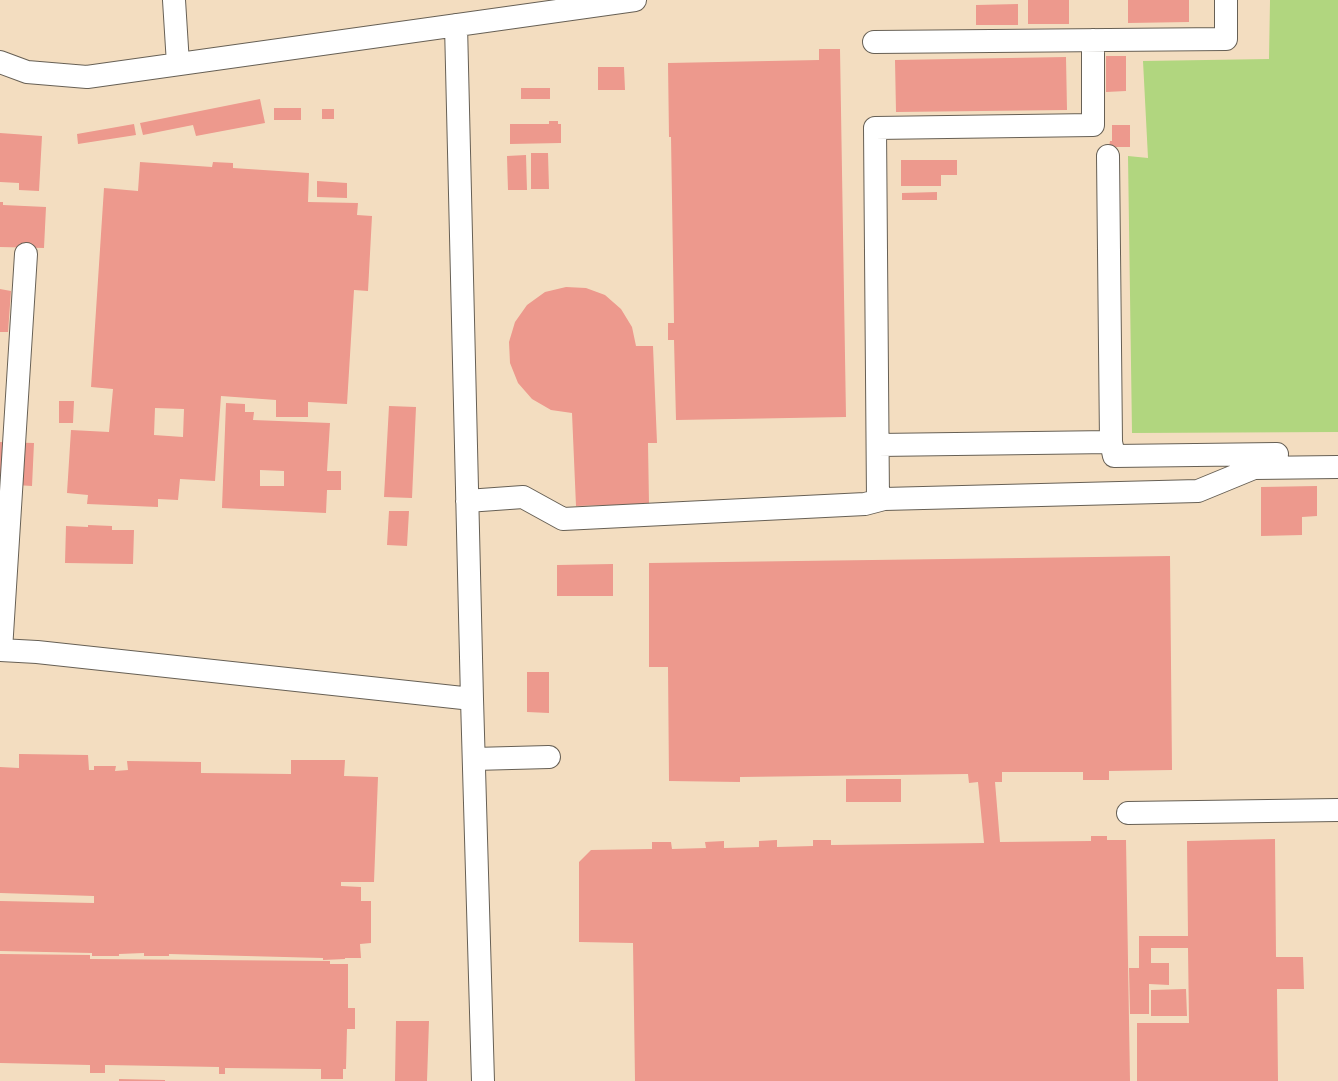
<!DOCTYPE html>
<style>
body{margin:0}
canvas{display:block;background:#f3ddc0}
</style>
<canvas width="1338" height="1081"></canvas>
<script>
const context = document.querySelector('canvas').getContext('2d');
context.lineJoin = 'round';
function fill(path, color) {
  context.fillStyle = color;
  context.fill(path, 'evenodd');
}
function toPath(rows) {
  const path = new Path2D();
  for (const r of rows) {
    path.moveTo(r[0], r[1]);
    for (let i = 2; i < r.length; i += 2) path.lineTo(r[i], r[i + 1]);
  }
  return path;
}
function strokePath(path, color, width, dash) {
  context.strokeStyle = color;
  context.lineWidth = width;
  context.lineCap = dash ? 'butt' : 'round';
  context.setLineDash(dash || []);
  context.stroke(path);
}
fill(toPath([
 [1270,0,1338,0,1338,432,1132,433,1128,156,1148,158,1143,61,1269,59]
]), '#b1d67f');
fill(toPath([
 [1028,0,1069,0,1069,24,1028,24],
 [1128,0,1189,0,1189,22,1128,23],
 [1018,4,1018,25,976,25,976,5],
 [819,49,840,49,846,417,676,420,674,340,668,340,668,323,674,323,671,137,669,137,668,63,819,60],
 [1106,56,1126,56,1126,91,1106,92],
 [1066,57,1067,110,896,112,895,60],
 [598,67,624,67,625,90,598,90],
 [521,88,550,88,550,99,521,99],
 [260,99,265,123,196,136,193,125,143,135,140,123],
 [274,108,301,108,301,120,274,120],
 [322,109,334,109,334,119,322,119],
 [549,121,558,121,558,124,561,124,561,143,510,144,510,124,549,124],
 [134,124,136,135,78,144,77,134],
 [1112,125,1130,125,1130,147,1109,147,1110,141,1112,141],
 [0,133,42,136,39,191,19,190,19,183,0,182],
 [531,153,548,153,549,189,531,189],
 [526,155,527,190,508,190,507,156],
 [901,160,957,160,957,175,941,175,941,186,901,186],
 [140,162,212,167,213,162,233,163,233,168,309,173,308,202,358,203,357,215,372,216,368,291,354,290,347,404,308,402,308,417,276,417,276,400,221,396,215,481,180,479,178,500,158,499,158,507,87,504,88,495,67,493,71,430,109,432,113,389,91,387,104,188,138,191],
 [155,408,184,409,183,437,154,435],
 [317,181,347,183,347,198,317,197],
 [937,192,937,200,902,200,902,193],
 [0,202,3,202,3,205,46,207,44,248,0,247],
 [566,287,586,288,605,295,621,309,632,327,636,346,653,346,657,443,648,443,649,504,576,506,572,413,551,410,532,399,518,383,510,363,509,342,515,322,527,305,545,292],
 [0,289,11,291,8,332,0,332],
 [59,401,74,401,73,423,59,423],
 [226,403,245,404,245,412,254,412,253,420,330,423,327,471,341,471,341,490,327,490,326,513,222,508],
 [260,470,284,471,284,486,260,486],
 [389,406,416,407,412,498,384,497],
 [0,442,34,443,32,486,0,484],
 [1317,486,1317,516,1302,517,1302,535,1261,536,1261,487],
 [389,511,409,511,407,546,387,545],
 [88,525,112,526,112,530,134,530,133,564,65,563,66,526,88,527],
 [1170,556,1172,770,1109,771,1109,780,1083,780,1083,772,1002,772,1002,782,995,782,1000,842,1091,841,1091,836,1107,836,1107,840,1126,840,1130,1081,635,1081,633,943,579,942,579,862,591,850,652,849,652,842,671,842,672,849,706,848,705,842,724,841,724,848,759,847,759,841,777,840,777,847,813,846,813,840,831,840,831,845,984,843,978,782,969,783,968,774,740,777,740,782,669,781,668,667,649,667,649,563],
 [613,564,613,596,557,596,557,565],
 [527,672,549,672,549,713,527,712],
 [19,754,88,755,89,770,94,770,94,766,116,766,115,771,128,770,127,761,201,762,201,773,291,774,291,760,345,760,344,776,378,777,374,882,341,882,341,886,361,887,361,901,371,901,371,943,360,944,361,958,345,958,345,959,323,960,323,958,169,954,169,956,144,956,144,953,119,954,119,956,92,956,92,953,0,951,0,901,94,903,94,896,0,893,0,767,19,768],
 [846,779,901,779,901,802,846,802],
 [1275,839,1276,957,1303,957,1304,989,1277,989,1278,1081,1137,1081,1137,1023,1189,1023,1188,948,1151,948,1151,963,1169,963,1169,985,1149,984,1149,1014,1130,1014,1129,968,1139,968,1139,936,1188,936,1187,841],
 [0,954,90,955,90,959,330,961,330,964,348,964,348,1008,355,1008,355,1029,347,1029,346,1069,343,1069,343,1079,321,1079,321,1069,225,1068,225,1074,219,1074,219,1067,105,1065,105,1073,90,1073,90,1065,0,1063],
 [1186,989,1187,1016,1151,1016,1151,990],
 [396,1021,429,1021,427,1081,395,1081],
 [119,1079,165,1080,165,1081,119,1081]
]), '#ed998d');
const minor = toPath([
 [174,0,178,64],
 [456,25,472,699,483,1081],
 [874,42,1226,39,1226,0],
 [0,62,27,72,87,77,635,0],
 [1108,156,1111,442,1114,456,1277,454],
 [878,445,1111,442],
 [878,500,875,128,1093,125,1093,40],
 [467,501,523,497,563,519,865,504,884,499,1198,491,1254,468,1338,467],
 [0,650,37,652,472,699],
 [1,650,26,254],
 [474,759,549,757],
 [1128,813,1338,810]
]);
strokePath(minor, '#676055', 24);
strokePath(minor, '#fff', 22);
</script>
